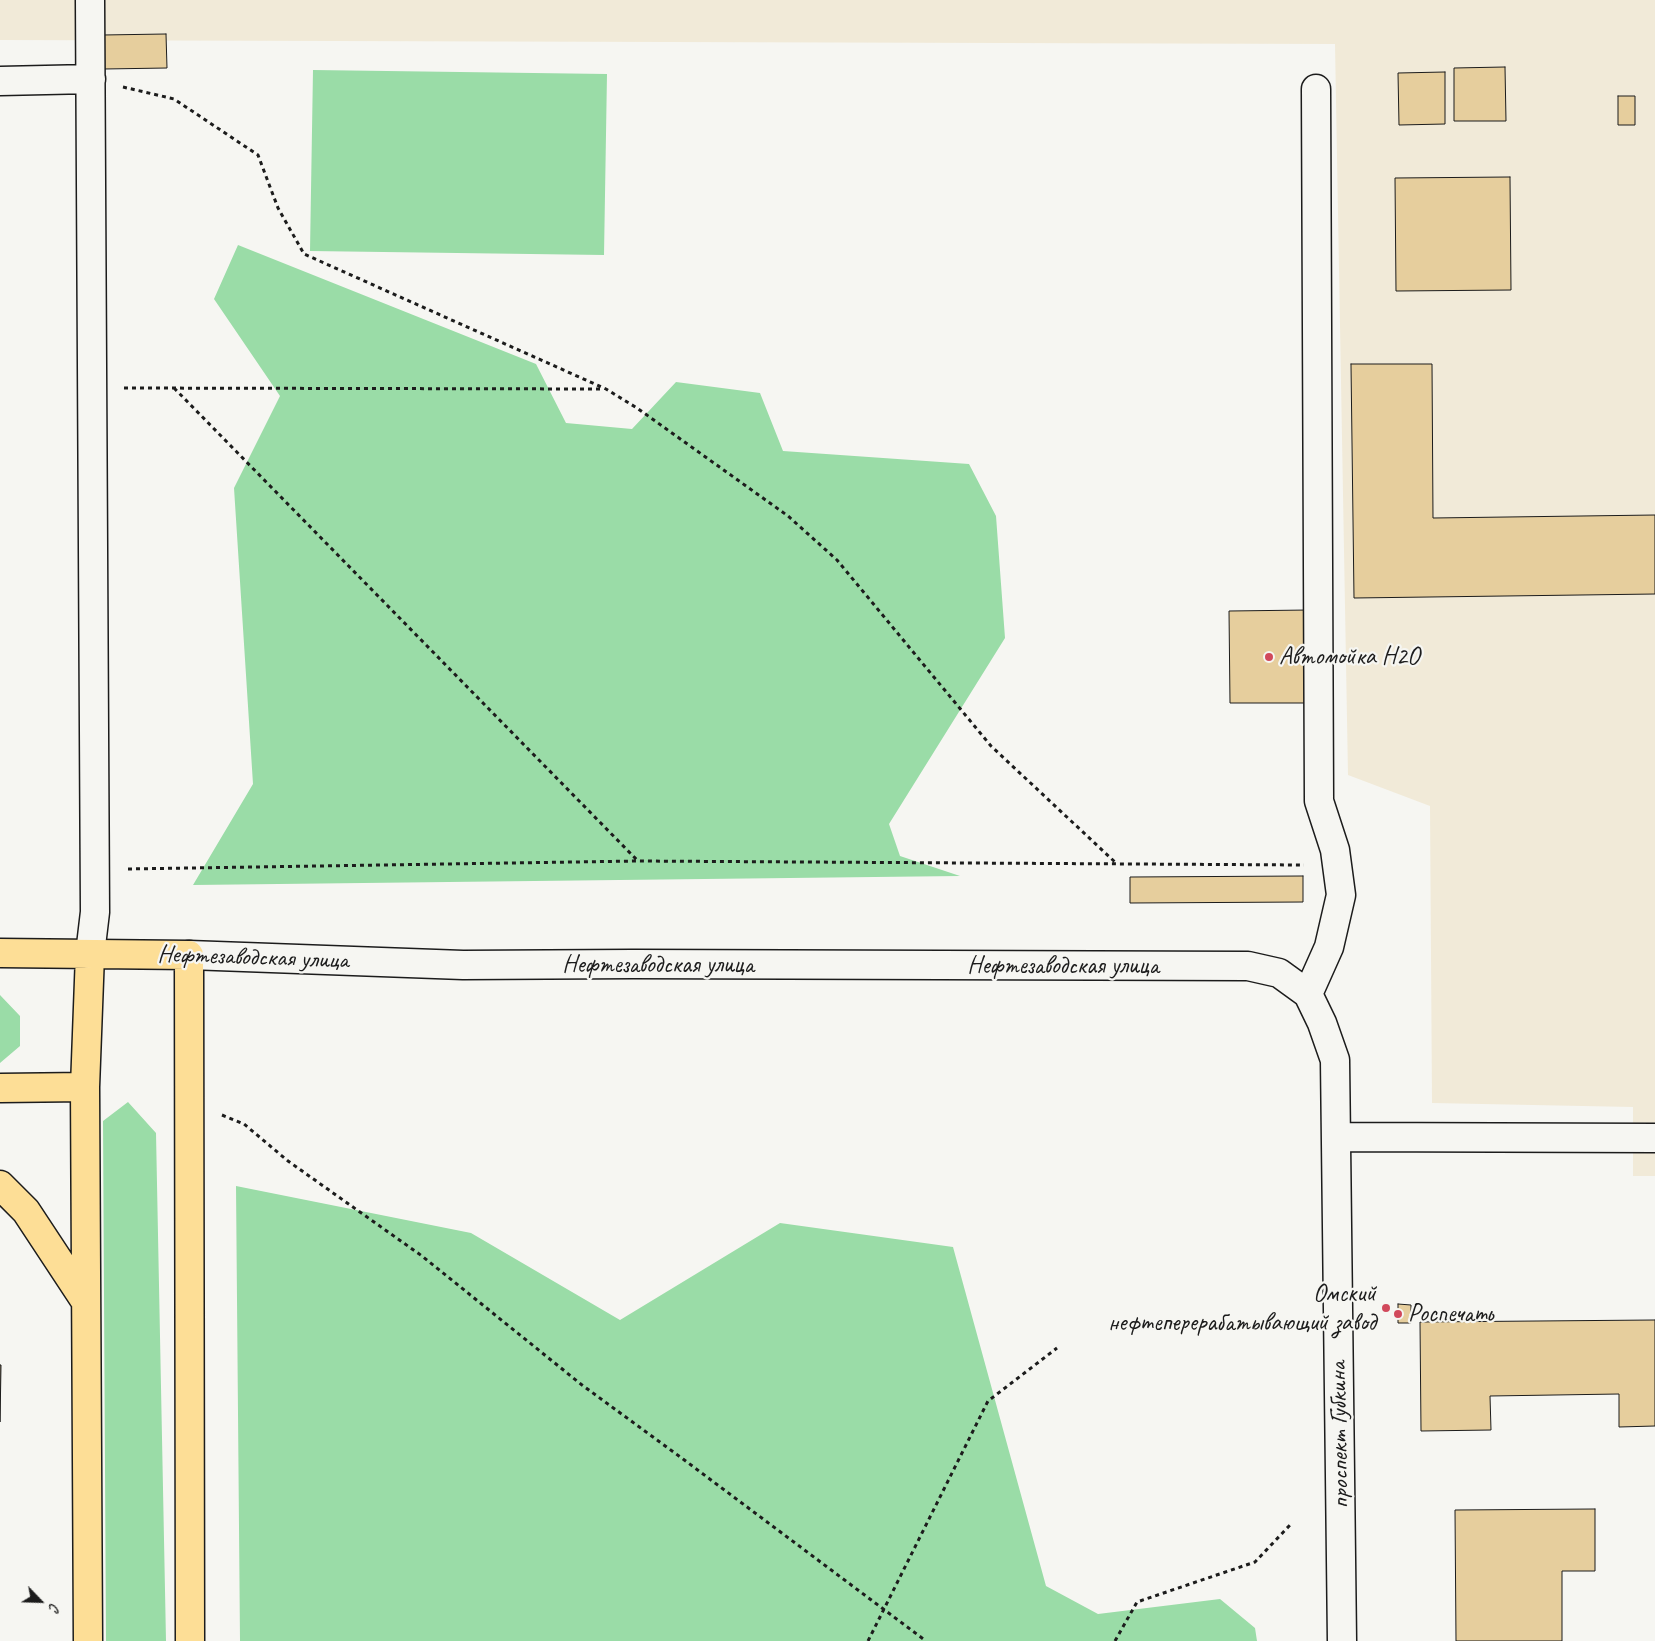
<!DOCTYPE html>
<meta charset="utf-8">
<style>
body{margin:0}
#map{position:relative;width:1655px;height:1641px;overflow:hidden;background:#f6f6f2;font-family:Caveat,sans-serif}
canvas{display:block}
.north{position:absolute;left:15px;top:1576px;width:50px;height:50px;-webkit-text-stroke:4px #f6f6f2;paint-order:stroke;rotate:114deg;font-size:14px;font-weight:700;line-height:20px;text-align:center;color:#1c1c1c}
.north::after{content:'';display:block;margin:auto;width:18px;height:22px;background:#1c1c1c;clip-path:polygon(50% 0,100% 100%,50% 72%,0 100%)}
</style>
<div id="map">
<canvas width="1655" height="1641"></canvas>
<div class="north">С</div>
</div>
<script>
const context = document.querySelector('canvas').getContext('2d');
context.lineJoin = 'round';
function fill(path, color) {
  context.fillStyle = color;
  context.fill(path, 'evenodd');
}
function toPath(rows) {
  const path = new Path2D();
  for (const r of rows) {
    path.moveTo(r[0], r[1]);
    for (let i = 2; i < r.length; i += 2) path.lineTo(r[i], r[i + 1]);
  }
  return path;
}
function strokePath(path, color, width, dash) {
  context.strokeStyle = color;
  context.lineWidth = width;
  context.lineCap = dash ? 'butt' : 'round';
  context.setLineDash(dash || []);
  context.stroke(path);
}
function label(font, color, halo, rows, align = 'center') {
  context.font = font + ' Caveat,sans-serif';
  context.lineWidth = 4.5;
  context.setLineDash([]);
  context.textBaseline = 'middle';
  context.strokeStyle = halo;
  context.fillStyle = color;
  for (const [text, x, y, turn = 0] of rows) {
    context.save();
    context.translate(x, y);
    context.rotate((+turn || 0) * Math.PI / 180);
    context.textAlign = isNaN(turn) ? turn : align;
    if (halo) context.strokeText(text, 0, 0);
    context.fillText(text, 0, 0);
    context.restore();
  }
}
fill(toPath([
 [0,0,1655,0,1655,1176,1633,1176,1633,1107,1432,1103,1430,806,1348,775,1335,44,0,40]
]), '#f1ead8');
fill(toPath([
 [313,70,607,74,604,255,310,251],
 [238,245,536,364,566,423,632,429,676,382,760,393,783,451,969,464,996,516,1005,638,889,824,900,856,960,876,193,885,253,784,234,488,280,396,214,299],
 [0,995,20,1016,20,1046,0,1063],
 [128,1102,156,1133,166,1641,106,1641,103,1121],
 [236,1186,471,1233,620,1320,780,1223,953,1247,1046,1586,1098,1614,1220,1599,1255,1628,1257,1641,240,1641]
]), '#9adca7');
const building = toPath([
 [166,34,167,68,104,69,103,35,166,34],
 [1505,67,1506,121,1454,121,1454,68,1505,67],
 [1445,72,1445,124,1399,125,1398,73,1445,72],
 [1618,96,1635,96,1635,125,1618,125,1618,96],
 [1510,177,1511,290,1396,291,1395,178,1510,177],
 [1351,364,1432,364,1433,518,1655,515,1655,594,1354,598,1351,364],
 [1309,610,1310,703,1230,703,1229,611,1309,610],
 [1303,876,1303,902,1130,903,1130,877,1303,876],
 [1398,1304,1411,1305,1411,1323,1398,1323,1398,1304],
 [1655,1320,1655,1426,1619,1427,1619,1394,1490,1396,1491,1430,1421,1431,1420,1322,1655,1320],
 [0,1365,1,1365,0,1422,0,1365],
 [1595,1509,1595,1571,1562,1571,1562,1641,1456,1641,1455,1510,1595,1509]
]);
fill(building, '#e6ce9d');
strokePath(building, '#1c1c1c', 1);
const minor = toPath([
 [0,81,91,79],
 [90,954,95,912,90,0],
 [189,955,463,965,633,964,1248,966,1279,973,1308,994,1322,1023,1335,1060,1342,1641],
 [1308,994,1329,947,1341,895,1335,850,1319,801,1316,89],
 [1337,1137,1655,1138]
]);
const major = toPath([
 [0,953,189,955,190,1641],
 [0,1088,85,1087],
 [0,1185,26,1211,86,1302],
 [88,1641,85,1087,90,954]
]);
strokePath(minor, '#1c1c1c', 31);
strokePath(major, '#1c1c1c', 31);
strokePath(toPath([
 [123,87,174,99,258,155,278,208,304,254,606,389,637,408,788,516,837,560,991,746,1116,863],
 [124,388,602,389],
 [174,388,637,860],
 [128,869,638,861,1304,865],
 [222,1115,244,1124,288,1161,422,1256,582,1385,683,1459,926,1641],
 [868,1641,988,1401,1057,1348],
 [1115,1641,1137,1602,1255,1562,1290,1525]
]), '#1c1c1c', 3, [4, 4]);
strokePath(minor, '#f6f6f2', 28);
strokePath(major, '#fdde96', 28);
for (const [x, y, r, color] of [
 [1269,657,5,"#d1495b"],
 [1386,1308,5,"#d1495b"],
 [1398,1314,5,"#d1495b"]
]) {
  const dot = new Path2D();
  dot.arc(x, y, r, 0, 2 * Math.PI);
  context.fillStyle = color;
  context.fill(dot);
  strokePath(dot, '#f6f6f2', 2);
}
label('25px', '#1c1c1c', '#f6f6f2', [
 ["Автомойка H2O",1279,657],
 ["Омский",1376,1294,"right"],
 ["нефтеперерабатывающий завод",1376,1323,"right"],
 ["Роспечать",1408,1314]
], 'left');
label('25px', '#1c1c1c', '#f6f6f2', [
 ["Нефтезаводская улица",253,958,2],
 ["Нефтезаводская улица",658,965],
 ["Нефтезаводская улица",1063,966],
 ["проспект Губкина",1340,1435,-91]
]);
</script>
